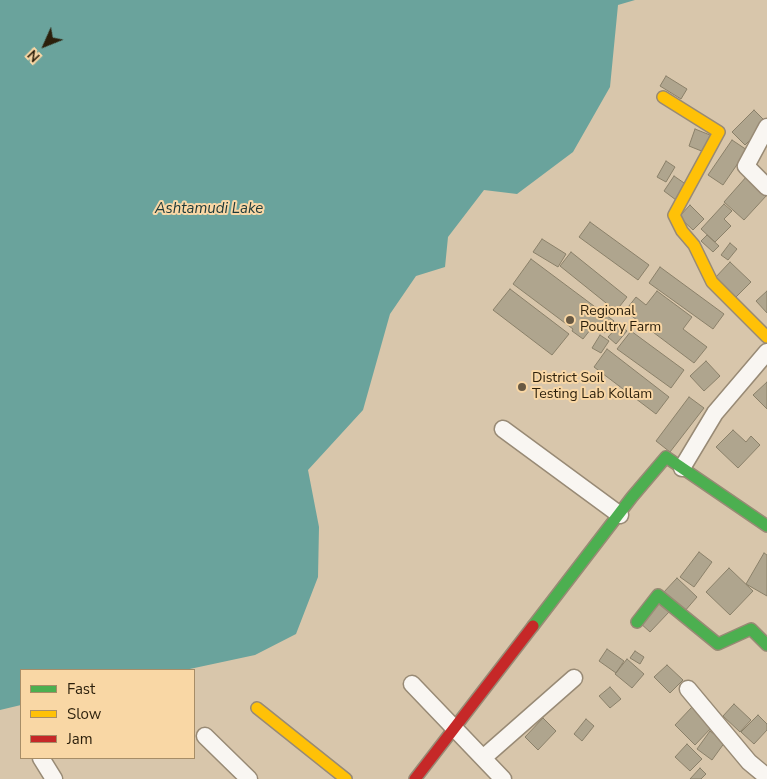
<!DOCTYPE html>
<style>
body{margin:0}
#map{position:relative;width:767px;height:779px;overflow:hidden;background:#d8c6ab;font-family:"Nunito Sans",sans-serif}
canvas{display:block}
.legend{position:absolute;left:20px;top:669px;width:175px;height:90px;box-sizing:border-box;background:#f9d7a5;border:1px solid #a78d67;margin:0;padding:6px 9px;list-style:none;font-size:15px;color:#2b1f0b}
.legend li{display:flex;align-items:center;gap:10px;height:25px}
.legend b{width:25px;border:1px solid #a78d67}
.north{position:absolute;left:20px;top:20px;width:50px;height:50px;-webkit-text-stroke:4px #f9d7a5;paint-order:stroke;rotate:226deg;font-size:14px;font-weight:700;line-height:20px;text-align:center;color:#2b1f0b}
.north::after{content:'';display:block;margin:auto;width:18px;height:22px;background:#2b1f0b;clip-path:polygon(50% 0,100% 100%,50% 72%,0 100%)}
</style>
<div id="map">
<canvas width="767" height="779"></canvas>
<ul class="legend">
<li><b style="height:6px;background:#4caf50"></b>Fast</li>
<li><b style="height:6px;background:#ffc107"></b>Slow</li>
<li><b style="height:6px;background:#c62828"></b>Jam</li>
</ul>
<div class="north">N</div>
</div>
<script>
const context = document.querySelector('canvas').getContext('2d');
context.lineJoin = 'round';
function fill(path, color) {
  context.fillStyle = color;
  context.fill(path, 'evenodd');
}
function toPath(rows) {
  const path = new Path2D();
  for (const r of rows) {
    path.moveTo(r[0], r[1]);
    for (let i = 2; i < r.length; i += 2) path.lineTo(r[i], r[i + 1]);
  }
  return path;
}
function strokePath(path, color, width, dash) {
  context.strokeStyle = color;
  context.lineWidth = width;
  context.lineCap = dash ? 'butt' : 'round';
  context.setLineDash(dash || []);
  context.stroke(path);
}
function label(font, color, halo, rows, align = 'center') {
  context.font = font + ' "Nunito Sans",sans-serif';
  context.lineWidth = 4;
  context.setLineDash([]);
  context.textBaseline = 'middle';
  context.strokeStyle = halo;
  context.fillStyle = color;
  for (const [text, x, y, turn = 0] of rows) {
    context.save();
    context.translate(x, y);
    context.rotate((+turn || 0) * Math.PI / 180);
    context.textAlign = isNaN(turn) ? turn : align;
    if (halo) context.strokeText(text, 0, 0);
    context.fillText(text, 0, 0);
    context.restore();
  }
}
fill(toPath([
 [0,0,635,0,618,5,610,87,573,152,517,194,484,190,448,237,445,267,416,276,390,314,363,410,308,470,319,527,318,577,296,634,255,655,185,670,21,670,21,705,0,710]
]), '#6aa39c');
const building = toPath([
 [666,76,687,89,681,99,660,86,666,76],
 [754,110,767,123,745,145,732,132,754,110],
 [695,129,710,135,704,152,689,146,695,129],
 [732,140,747,150,723,185,708,175,732,140],
 [666,161,675,167,666,182,657,177,666,161],
 [674,176,687,185,676,200,664,191,674,176],
 [747,176,767,195,744,220,724,202,747,176],
 [724,204,732,211,724,219,731,226,715,242,701,229,724,204],
 [690,205,704,219,693,230,679,217,690,205],
 [590,222,649,265,638,280,579,237,590,222],
 [707,235,719,246,713,252,701,241,707,235],
 [542,239,566,254,558,267,533,252,542,239],
 [730,243,737,249,728,260,721,255,730,243],
 [571,252,627,297,616,311,560,266,571,252],
 [531,259,614,321,605,333,594,325,583,339,572,331,573,329,513,284,531,259],
 [730,262,751,282,734,299,714,279,730,262],
 [660,267,724,314,713,329,649,283,660,267],
 [510,289,569,334,552,355,493,310,510,289],
 [657,291,692,317,683,329,707,347,694,363,625,311,636,297,646,305,657,291],
 [767,291,767,313,756,301,767,291],
 [620,324,627,331,616,344,608,337,620,324],
 [631,331,684,370,671,388,617,349,631,331],
 [600,335,609,341,601,353,592,348,600,335],
 [607,349,669,397,656,414,594,367,607,349],
 [706,361,720,376,704,391,690,376,706,361],
 [767,382,767,409,753,395,767,382],
 [689,397,704,408,670,452,656,441,689,397],
 [733,430,746,442,751,436,760,445,738,468,716,447,733,430],
 [699,552,712,562,694,587,680,577,699,552],
 [764,553,767,555,767,596,746,584,764,553],
 [729,568,753,591,730,615,706,592,729,568],
 [677,578,697,597,684,612,663,593,677,578],
 [659,602,669,612,650,632,639,622,659,602],
 [607,649,624,661,616,673,599,661,607,649],
 [635,651,644,657,640,664,630,658,635,651],
 [627,659,644,674,632,688,615,674,627,659],
 [667,665,683,680,670,693,654,677,667,665],
 [610,687,621,699,610,708,599,696,610,687],
 [734,704,751,720,740,732,723,716,734,704],
 [692,707,712,727,695,745,675,725,692,707],
 [758,715,767,724,767,730,754,744,741,732,758,715],
 [543,718,556,731,538,750,525,737,543,718],
 [586,719,594,726,582,741,574,734,586,719],
 [710,731,725,742,712,760,697,749,710,731],
 [687,744,702,759,690,771,675,757,687,744],
 [700,768,706,774,701,779,690,779,700,768]
]);
fill(building, '#afa58e');
strokePath(building, '#8a8069', 1);
const street = toPath([
 [767,127,746,166,767,187],
 [503,429,620,515],
 [682,468,715,413,767,352],
 [412,684,503,779],
 [688,689,749,762,767,777],
 [205,736,249,779],
 [41,758,54,779],
 [483,758,574,678]
]);
const fast = toPath([
 [637,622,658,595,718,644,751,629,767,645],
 [533,626,632,497,666,457,767,526]
]);
const slow = toPath([
 [663,97,719,132,674,215,682,231,694,245,712,282,767,337],
 [257,708,346,779]
]);
const jam = toPath([
 [415,779,533,626]
]);
strokePath(street, '#988a75', 19);
strokePath(fast, '#988a75', 14);
strokePath(slow, '#988a75', 14);
strokePath(jam, '#988a75', 14);
strokePath(street, '#f9f6f2', 16);
strokePath(fast, '#4caf50', 11);
strokePath(slow, '#ffc107', 11);
strokePath(jam, '#c62828', 11);
for (const [x, y, r, color] of [
 [570,320,5,"#685943"],
 [522,387,5,"#685943"]
]) {
  const dot = new Path2D();
  dot.arc(x, y, r, 0, 2 * Math.PI);
  context.fillStyle = color;
  context.fill(dot);
  strokePath(dot, '#f9d7a5', 2);
}
label('14px', '#2b1f0b', '#f9d7a5', [
 ["Regional",580,312],
 ["Poultry Farm",580,328],
 ["District Soil",532,379],
 ["Testing Lab Kollam",532,395]
], 'left');
label('italic 15px', '#1d3939', '#f9d7a5', [
 ["Ashtamudi Lake",209,209]
]);
</script>
